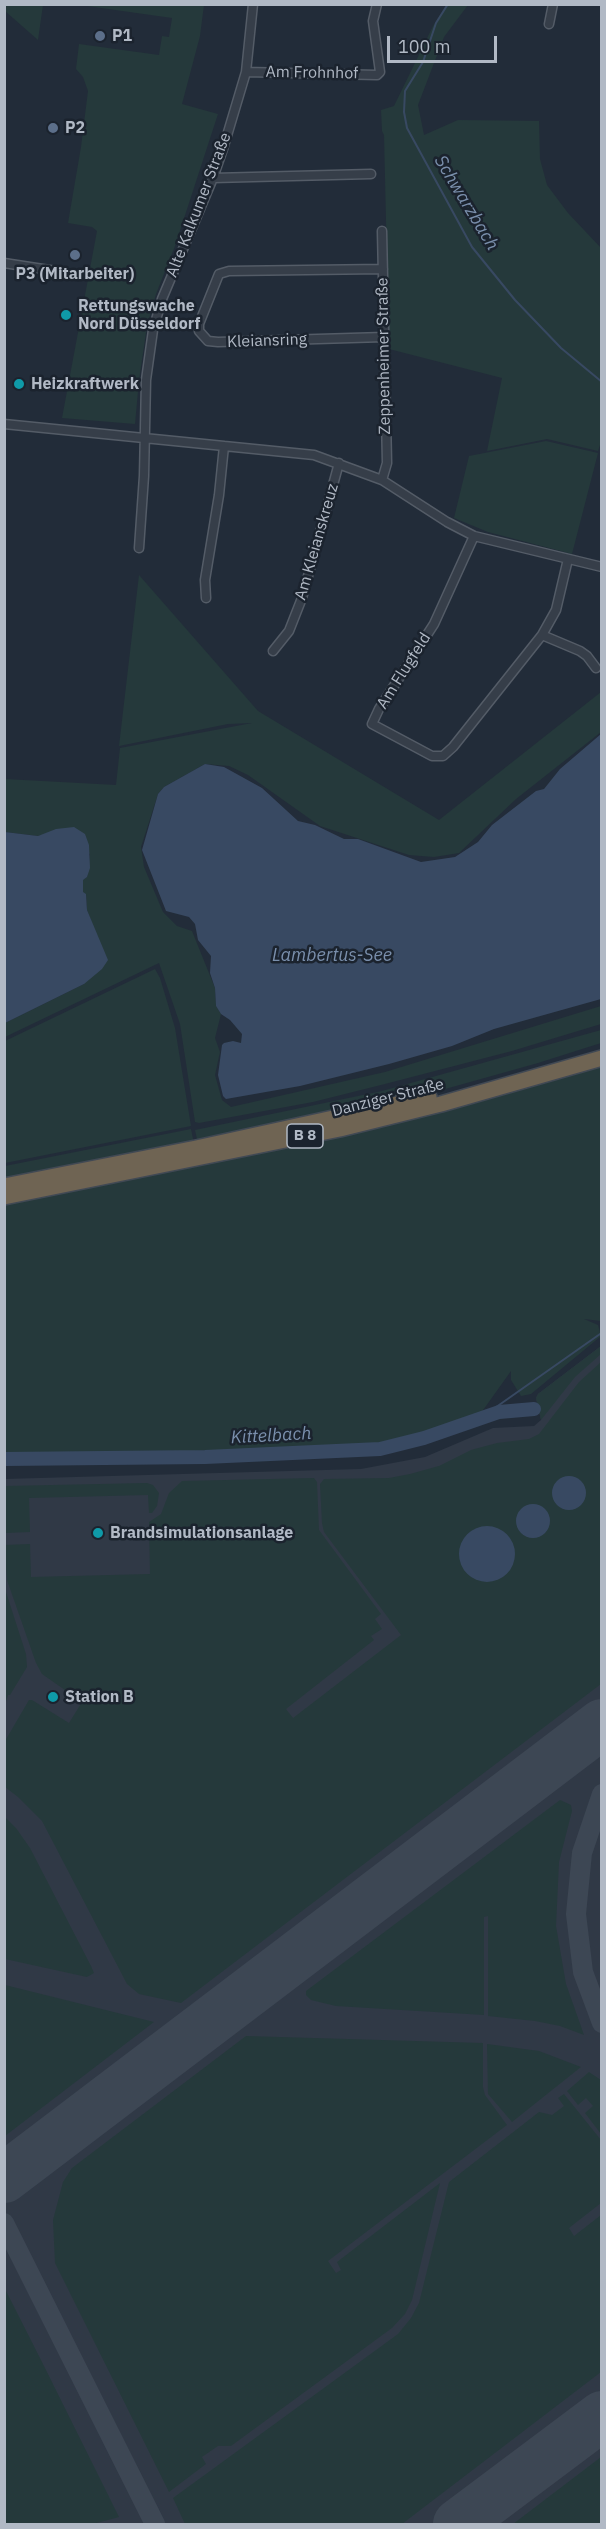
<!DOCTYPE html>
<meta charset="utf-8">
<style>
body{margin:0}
#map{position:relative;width:606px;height:2529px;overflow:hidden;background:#222c39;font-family:"IBM Plex Sans",sans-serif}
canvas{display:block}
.frame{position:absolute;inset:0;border:6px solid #b1b9c5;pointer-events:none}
.scale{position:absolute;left:387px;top:36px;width:110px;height:27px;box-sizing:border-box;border:3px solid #b1b9c5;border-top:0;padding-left:8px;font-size:18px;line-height:21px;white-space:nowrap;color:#b1b9c5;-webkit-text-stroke:4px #1b232e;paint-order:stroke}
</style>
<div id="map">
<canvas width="606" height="2529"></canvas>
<div class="frame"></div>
<div class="scale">100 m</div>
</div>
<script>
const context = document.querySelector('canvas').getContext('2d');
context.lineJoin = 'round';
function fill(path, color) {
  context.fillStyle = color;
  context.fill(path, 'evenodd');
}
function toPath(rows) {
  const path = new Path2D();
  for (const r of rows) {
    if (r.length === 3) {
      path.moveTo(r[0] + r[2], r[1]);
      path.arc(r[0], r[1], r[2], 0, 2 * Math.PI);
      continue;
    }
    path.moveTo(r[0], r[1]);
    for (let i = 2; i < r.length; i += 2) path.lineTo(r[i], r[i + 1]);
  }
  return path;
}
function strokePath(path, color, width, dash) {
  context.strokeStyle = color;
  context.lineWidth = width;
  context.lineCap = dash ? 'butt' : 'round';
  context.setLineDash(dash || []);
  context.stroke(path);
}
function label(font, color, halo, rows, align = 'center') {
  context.font = font + ' "IBM Plex Sans",sans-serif';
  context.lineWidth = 5;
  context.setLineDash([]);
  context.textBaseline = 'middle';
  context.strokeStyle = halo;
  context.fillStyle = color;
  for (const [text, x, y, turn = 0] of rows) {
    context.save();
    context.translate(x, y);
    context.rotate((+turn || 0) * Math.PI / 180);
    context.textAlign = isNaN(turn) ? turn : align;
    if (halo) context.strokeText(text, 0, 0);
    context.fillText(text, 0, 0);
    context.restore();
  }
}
fill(toPath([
 [601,1346,601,2524,5,2524,4,1479,361,1469,425,1457,493,1428,534,1426,541,1420,536,1398,538,1394]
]), '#303946');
fill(toPath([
 [5,4,43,5,38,40,5,11],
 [80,5,204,5,200,36,182,104,218,114,175,246,156,294,147,326,139,380,135,424,62,418,97,231,92,227,68,223,81,147,88,91,83,77,76,69,79,44,159,55,162,36,169,37,172,18],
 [446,5,468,5,444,37,418,105,424,135,458,120,539,121,540,159,547,185,568,213,601,248,602,439,598,451,547,439,487,451,502,378,389,349,384,135,382,131,381,110,394,106,433,26],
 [546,441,598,453,572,554,488,532,454,518,469,456],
 [139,575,258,711,439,820,601,692,601,732,516,799,459,853,434,857,409,855,320,826,248,775,229,766,205,764,164,787,158,794,141,847,144,867,163,912,177,926,192,931,215,988,216,1006,221,1014,215,1038,220,1052,215,1075,222,1100,231,1107,385,1072,601,1006,601,1024,512,1051,381,1085,313,1102,199,1123,195,1122,180,1024,159,963,5,1037,5,1023,84,984,93,927,87,910,86,894,83,893,82,880,87,877,90,854,52,833,38,836,5,832,5,779,116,785,120,748,252,723,228,724,119,746],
 [155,969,160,978,175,1028,191,1126,5,1163,5,1041],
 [601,1030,601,1043,538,1063,438,1091,198,1144,195,1130,382,1091],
 [601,1064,601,1321,584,1319,598,1325,601,1336,531,1394,521,1396,511,1380,511,1371,481,1413,383,1445,5,1457,4,1202,342,1135,544,1083],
 [191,1129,194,1144,5,1181,5,1166],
 [601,1346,601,1354,575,1377,541,1420,536,1398,538,1394],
 [601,1362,601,1684,181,2003,139,1994,127,1984,42,1821,18,1797,5,1787,5,1741,29,1700,32,1700,69,1723,82,1702,42,1674,36,1663,7,1580,4,1545,30,1544,31,1577,150,1574,149,1522,161,1514,169,1493,182,1481,314,1478,317,1482,319,1530,381,1614,375,1619,382,1629,371,1636,374,1640,286,1709,293,1718,401,1635,324,1532,322,1523,320,1484,324,1479,389,1478,410,1474,439,1466,471,1450,497,1443,529,1439,539,1434,579,1382],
 [147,1483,153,1485,159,1493,157,1506,152,1513,149,1513,148,1495,29,1498,30,1532,5,1533,5,1486],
 [5,1589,26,1654,27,1667,10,1695,8,1695,5,1705],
 [560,1800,571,1805,572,1811,559,1862,556,1926,566,1984,584,2035,560,2026,535,2021,488,2016,488,1916,484,1917,484,2015,336,2006,311,2000,306,1995,306,1991],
 [4,1816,16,1828,30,1848,91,1966,94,1973,87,1977,5,1959],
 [5,1985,154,2022,5,2136],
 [246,2036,483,2043,483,2087,485,2095,507,2125,328,2261,336,2273,341,2270,337,2262,440,2183,412,2300,405,2314,392,2328,231,2446,218,2446,202,2457,206,2464,169,2492,55,2263,53,2220,63,2182,72,2168],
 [487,2044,539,2051,581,2067,512,2122,488,2094],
 [589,2072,601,2080,601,2134,585,2113,593,2106,586,2098,578,2105,567,2091],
 [564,2094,601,2140,601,2203,569,2228,574,2236,601,2215,601,2372,402,2524,185,2524,173,2498,398,2334,411,2318,419,2303,449,2182,539,2112,552,2115,564,2106,558,2098],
 [4,2287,44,2366,119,2517,93,2524,5,2524],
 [601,2457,601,2524,513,2524]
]), '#25393b');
fill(toPath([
 [601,734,601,999,494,1029,452,1046,389,1064,300,1086,226,1099,223,1096,218,1075,222,1045,224,1043,233,1041,241,1043,242,1034,230,1020,221,1014,216,1006,215,988,210,973,211,956,198,940,195,924,189,917,166,911,142,850,158,794,164,787,205,764,224,767,262,788,298,821,315,825,344,839,358,839,421,862,455,857,478,842,492,825,536,791,544,789,560,769],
 [74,827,85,834,89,845,90,868,87,877,83,880,83,892,86,894,87,910,108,960,102,969,84,984,5,1023,5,832,38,836,56,829],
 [569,1493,17],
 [533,1521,17],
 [487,1554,28]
]), '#384962');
strokePath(toPath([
 [448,4,436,23,423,62,405,91,404,112,407,128,472,247,515,300,561,348,602,382],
 [482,1417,600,1334]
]), '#384962', 2);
strokePath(toPath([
 [4,1459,205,1457,380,1449,424,1438,499,1412,534,1409]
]), '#384962', 14);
strokePath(toPath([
 [602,1794,582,1853,576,1914,583,1972,602,2023],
 [4,2189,21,2166],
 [4,2223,155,2524],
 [466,2524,492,2499]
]), '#3d4754', 20);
strokePath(toPath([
 [4,2178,602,1724],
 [458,2524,602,2416]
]), '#3d4754', 50);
const street = toPath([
 [549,24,553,4],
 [246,72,377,75,380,72,373,21,377,4],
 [213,178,371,174],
 [4,263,56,271],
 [383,269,229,271,219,274,199,324,199,331,208,341,218,342,384,337],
 [4,424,314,455,382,480,447,522,474,536,602,567],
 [382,480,387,463,382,231],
 [474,536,434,624,379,709,372,724,432,756,443,756,453,747,542,635,556,610,568,559],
 [139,548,144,476,146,380,153,330,162,299,213,178,223,149,246,72,253,4],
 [206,598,205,580,219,495,224,446],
 [542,635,580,651,587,656,596,668],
 [273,651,289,631,302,598,339,463]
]);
const highway = toPath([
 [4,1186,196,1148,429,1097],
 [4,1197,340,1129,441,1104,602,1058]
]);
strokePath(street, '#545c67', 11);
strokePath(highway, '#414954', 18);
strokePath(street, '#363e49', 8);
strokePath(highway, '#6f6453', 15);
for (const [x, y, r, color] of [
 [100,36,6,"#5c6f8a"],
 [53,128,6,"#5c6f8a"],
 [75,255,6,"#5c6f8a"],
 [66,315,6,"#0f9aa8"],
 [19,384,6,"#0f9aa8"],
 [98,1533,6,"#0f9aa8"],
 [53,1697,6,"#0f9aa8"]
]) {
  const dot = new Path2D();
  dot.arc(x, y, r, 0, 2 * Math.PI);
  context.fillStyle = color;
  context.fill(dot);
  strokePath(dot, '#1b232e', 2);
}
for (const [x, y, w] of [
 [305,1136,36]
]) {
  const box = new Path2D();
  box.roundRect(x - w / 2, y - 12, w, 24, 4.5);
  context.fillStyle = '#1b232e';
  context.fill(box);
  strokePath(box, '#b1b9c5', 1.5);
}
label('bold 15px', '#b1b9c5', null, [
 ["B 8",305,1136]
]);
label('bold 16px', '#b1b9c5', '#1b232e', [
 ["P1",112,36],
 ["P2",65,128],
 ["P3 (Mitarbeiter)",75,274,"center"],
 ["Rettungswache",78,306],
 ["Nord Düsseldorf",78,324],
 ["Heizkraftwerk",31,384],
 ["Brandsimulationsanlage",110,1533],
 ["Station B",65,1697]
], 'left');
label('16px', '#b1b9c5', '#1b232e', [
 ["Am Frohnhof",312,73,1],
 ["Alte Kalkumer Straße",199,205,-69],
 ["Kleiansring",267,341,-2],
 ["Zeppenheimer Straße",384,356,-91],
 ["Am Kleianskreuz",317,542,-74],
 ["Am Flugfeld",404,671,-58],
 ["Danziger Straße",388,1098,-14]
]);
label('italic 18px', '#7a8fac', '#1b232e', [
 ["Schwarzbach",466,203,59],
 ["Lambertus-See",332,956],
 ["Kittelbach",271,1436,-3]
]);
</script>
